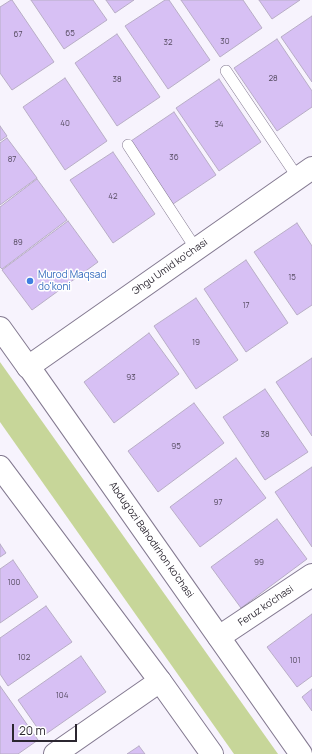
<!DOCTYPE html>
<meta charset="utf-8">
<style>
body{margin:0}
#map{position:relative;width:312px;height:754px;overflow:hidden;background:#f7f3fd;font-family:Manrope,sans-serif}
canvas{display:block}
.scale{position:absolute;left:12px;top:724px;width:65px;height:18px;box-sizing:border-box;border:2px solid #2b2630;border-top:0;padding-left:5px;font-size:12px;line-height:14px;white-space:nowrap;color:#2b2630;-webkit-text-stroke:3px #fff;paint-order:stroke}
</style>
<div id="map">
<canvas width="312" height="754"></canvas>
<div class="scale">20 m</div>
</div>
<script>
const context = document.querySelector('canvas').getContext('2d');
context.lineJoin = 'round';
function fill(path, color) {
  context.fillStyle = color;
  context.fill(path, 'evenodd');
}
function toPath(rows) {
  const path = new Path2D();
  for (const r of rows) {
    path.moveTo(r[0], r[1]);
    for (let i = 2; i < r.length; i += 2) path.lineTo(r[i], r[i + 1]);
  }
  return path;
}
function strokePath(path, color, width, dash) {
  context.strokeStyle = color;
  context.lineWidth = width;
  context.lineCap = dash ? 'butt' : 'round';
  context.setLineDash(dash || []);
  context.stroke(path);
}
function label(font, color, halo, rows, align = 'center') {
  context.font = font + ' Manrope,sans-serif';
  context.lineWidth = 3;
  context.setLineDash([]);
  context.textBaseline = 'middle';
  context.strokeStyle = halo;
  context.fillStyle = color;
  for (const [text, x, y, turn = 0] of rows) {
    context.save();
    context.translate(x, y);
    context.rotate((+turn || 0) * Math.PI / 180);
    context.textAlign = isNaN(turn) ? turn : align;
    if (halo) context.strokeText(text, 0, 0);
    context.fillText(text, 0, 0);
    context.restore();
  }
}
fill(toPath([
 [0,362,278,754,234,754,0,422]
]), '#c7d699');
const building = toPath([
 [11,0,12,0,54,62,12,90,0,73,0,7,11,0],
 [31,0,93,0,107,20,64,49,31,0],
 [106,0,134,0,115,13,106,0],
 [165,0,169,0,210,60,168,89,125,26,165,0],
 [181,0,243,0,262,28,220,57,181,0],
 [259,0,300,0,272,19,259,0],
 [312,16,312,82,281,37,312,16],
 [117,34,160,97,117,126,75,63,117,34],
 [277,39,312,91,312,107,277,131,234,68,277,39],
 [65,78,107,141,65,170,23,107,65,78],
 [219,79,261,142,219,171,176,108,219,79],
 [174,112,216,175,173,204,131,141,174,112],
 [0,126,7,136,0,141,0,126],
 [7,138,37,178,0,205,0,143,7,138],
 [113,152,155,214,113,243,70,180,113,152],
 [37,179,67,220,2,269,0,267,0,207,37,179],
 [68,221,98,262,32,310,2,270,68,221],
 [297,223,312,246,312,305,297,315,254,252,297,223],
 [246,260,288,323,246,352,204,289,246,260],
 [196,298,238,360,196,389,154,326,196,298],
 [149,333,179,374,114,423,84,382,149,333],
 [312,358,312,436,276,382,312,358],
 [265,389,308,452,265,480,223,417,265,389],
 [194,403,224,443,158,492,128,451,194,403],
 [236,458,266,498,200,547,170,507,236,458],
 [312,467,312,547,275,492,312,467],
 [277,519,307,559,241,608,211,567,277,519],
 [0,544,6,553,0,557,0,544],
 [13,560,38,597,0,623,0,569,13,560],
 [46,606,72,642,8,686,0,674,0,638,46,606],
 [312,614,312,676,297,687,267,647,312,614],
 [81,656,106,692,43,736,18,700,81,656],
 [0,686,38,740,18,754,0,754,0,686],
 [312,689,312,711,302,697,312,689],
 [139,746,145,754,127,754,139,746]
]);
fill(building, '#d7c0f4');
strokePath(building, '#b8adc6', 1);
const lane = toPath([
 [226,71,298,178],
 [128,145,196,249]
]);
const street = toPath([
 [28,367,312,168],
 [219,637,312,575],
 [55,754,160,681]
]);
const secondary = toPath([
 [0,328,28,367,29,367,301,754],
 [0,467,160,681,212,754]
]);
strokePath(lane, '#837990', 12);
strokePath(street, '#837990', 24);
strokePath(secondary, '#837990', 24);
strokePath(lane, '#fff', 11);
strokePath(street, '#fff', 22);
strokePath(secondary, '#fff', 22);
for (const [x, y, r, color] of [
 [30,281,4,"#3f7fe0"]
]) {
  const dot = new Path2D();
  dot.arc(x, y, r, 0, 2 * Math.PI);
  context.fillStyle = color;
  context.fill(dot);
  strokePath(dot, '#fff', 1.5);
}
label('8px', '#564c61', null, [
 ["65",70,34],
 ["67",18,35],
 ["30",225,42],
 ["32",168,43],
 ["28",273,79],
 ["38",117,80],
 ["40",65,124],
 ["34",219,125],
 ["36",174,158],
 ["87",12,160],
 ["42",113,197],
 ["89",18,243],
 ["15",292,278],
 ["17",246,306],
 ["19",196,343],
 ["93",131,378],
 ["38",265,435],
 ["95",176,447],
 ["97",218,503],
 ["99",259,563],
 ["100",14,583],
 ["102",24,658],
 ["101",295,661],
 ["104",62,696]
]);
label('10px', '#2b2630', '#fff', [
 ["Эhgu Umid ko’chasi",170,267,-35],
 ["Abdug’ozi Bahodirhon ko’chasi",151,540,55],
 ["Feruz ko'chasi",266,606,-34]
]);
label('10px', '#366cbe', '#fff', [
 ["Murod Maqsad",38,275],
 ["do'koni",38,287]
], 'left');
</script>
